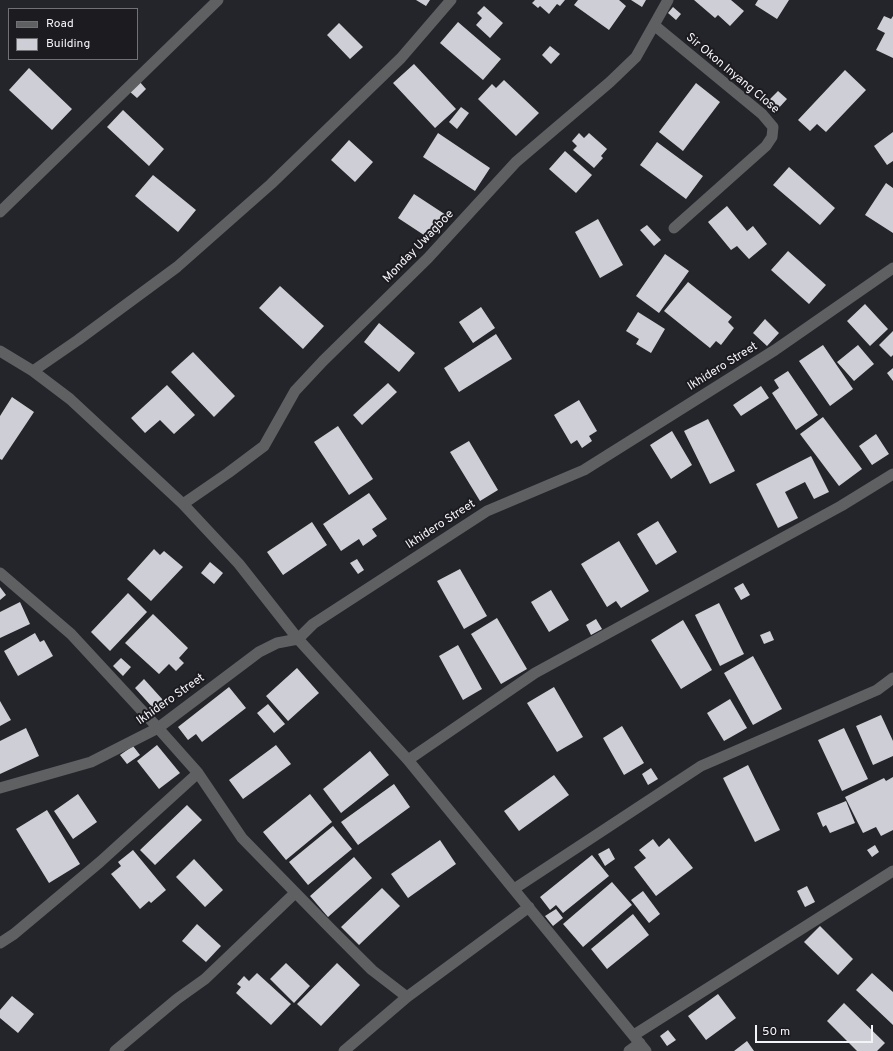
<!DOCTYPE html>
<style>
body{margin:0}
#map{position:relative;width:893px;height:1051px;overflow:hidden;background:#24252a;font-family:Overpass,sans-serif}
canvas{display:block}
.legend{position:absolute;left:8px;top:8px;width:130px;height:52px;box-sizing:border-box;background:#1b1b20;border:1px solid #727276;margin:0;padding:5px 7px;list-style:none;font-size:12px;color:#f4f4f8}
.legend li{display:flex;align-items:center;gap:8px;height:20px}
.legend b{width:20px;border:1px solid #727276}
.scale{position:absolute;left:755px;top:1025px;width:118px;height:18px;box-sizing:border-box;border:2px solid #f4f4f8;border-top:0;padding-left:5px;font-size:12px;line-height:14px;white-space:nowrap;color:#f4f4f8;-webkit-text-stroke:3px #1b1b20;paint-order:stroke}
</style>
<div id="map">
<canvas width="893" height="1051"></canvas>
<ul class="legend">
<li><b style="height:5px;background:#5f6062"></b>Road</li>
<li><b style="height:11px;background:#cecfd6"></b>Building</li>
</ul>
<div class="scale">50 m</div>
</div>
<script>
const context = document.querySelector('canvas').getContext('2d');
context.lineJoin = 'round';
function fill(path, color) {
  context.fillStyle = color;
  context.fill(path, 'evenodd');
}
function toPath(rows) {
  const path = new Path2D();
  for (const r of rows) {
    path.moveTo(r[0], r[1]);
    for (let i = 2; i < r.length; i += 2) path.lineTo(r[i], r[i + 1]);
  }
  return path;
}
function strokePath(path, color, width, dash) {
  context.strokeStyle = color;
  context.lineWidth = width;
  context.lineCap = dash ? 'butt' : 'round';
  context.setLineDash(dash || []);
  context.stroke(path);
}
function label(font, color, halo, rows, align = 'center') {
  context.font = font + ' Overpass,sans-serif';
  context.lineWidth = 4;
  context.setLineDash([]);
  context.textBaseline = 'middle';
  context.strokeStyle = halo;
  context.fillStyle = color;
  for (const [text, x, y, turn = 0] of rows) {
    context.save();
    context.translate(x, y);
    context.rotate((+turn || 0) * Math.PI / 180);
    context.textAlign = isNaN(turn) ? turn : align;
    if (halo) context.strokeText(text, 0, 0);
    context.fillText(text, 0, 0);
    context.restore();
  }
}
fill(toPath([
 [416,0,430,0,426,6],
 [535,0,565,0,560,6,557,4,549,14,540,6,538,8,532,3],
 [578,0,619,0,626,6,609,30,574,5],
 [631,0,646,0,642,7],
 [694,0,731,0,744,11,730,26,718,15,715,18],
 [758,0,789,0,777,19,755,5],
 [484,6,503,23,490,38,476,25,482,18,477,13],
 [673,7,681,14,676,20,668,13],
 [884,16,891,19,893,16,893,58,876,50,885,33,877,29],
 [458,22,501,59,483,80,440,43],
 [339,23,363,47,350,59,327,35],
 [550,46,560,54,551,64,542,55],
 [414,64,456,109,435,128,393,83],
 [29,68,72,109,52,130,9,90],
 [845,70,866,90,826,132,817,124,810,131,798,120],
 [504,80,539,113,516,136,478,99,492,84,496,88],
 [139,81,146,89,137,98,129,91],
 [696,83,720,102,683,151,659,132],
 [778,91,787,99,776,111,767,102],
 [461,107,469,113,457,129,449,122],
 [123,110,164,149,149,166,107,127],
 [893,132,893,161,887,165,874,146],
 [438,133,490,168,475,191,423,157],
 [579,133,584,138,589,133,607,149,601,156,603,158,594,168,573,150,577,146,572,141],
 [349,140,373,162,355,182,331,160],
 [657,142,703,176,686,199,640,165],
 [565,151,592,175,576,193,549,169],
 [789,167,835,208,820,225,773,185],
 [153,175,196,210,178,232,135,196],
 [886,183,893,188,893,233,865,215],
 [414,194,446,215,430,239,398,218],
 [727,206,747,231,753,226,767,244,749,259,737,246,731,250,708,222],
 [598,219,623,265,600,278,575,232],
 [647,225,661,240,654,246,640,230],
 [788,251,826,285,809,304,771,270],
 [665,254,689,271,659,313,636,296],
 [688,282,732,317,728,322,734,328,721,345,716,341,710,348,664,311],
 [280,286,324,326,303,349,259,308],
 [865,304,888,329,870,346,847,321],
 [481,307,495,328,473,343,459,322],
 [638,312,665,329,651,353,636,344,639,339,626,331],
 [765,319,779,333,767,346,753,333],
 [379,323,415,353,399,372,364,342],
 [893,331,893,355,891,357,879,345],
 [496,334,512,359,459,392,444,368],
 [823,345,853,389,830,406,799,361],
 [858,345,874,364,854,381,837,362],
 [193,352,235,396,214,417,171,372],
 [893,368,893,381,887,373],
 [788,371,818,415,796,430,772,393,779,388,774,380],
 [388,383,397,392,362,425,353,415],
 [167,385,195,415,174,434,160,420,145,433,131,418],
 [761,386,769,398,741,416,733,405],
 [12,397,34,412,2,460,0,459,0,416],
 [579,400,597,431,589,436,592,441,582,448,577,440,571,444,554,415],
 [823,417,862,469,839,486,800,434],
 [708,419,735,471,710,484,684,431],
 [338,426,373,479,349,495,314,442],
 [672,431,692,465,671,479,650,445],
 [876,434,889,454,872,465,859,446],
 [469,441,498,490,480,501,450,452],
 [811,456,829,492,814,499,805,482,785,492,798,518,778,528,756,484],
 [369,493,387,519,372,529,377,536,363,546,359,539,341,551,323,524],
 [658,521,677,552,656,565,637,534],
 [312,522,327,545,283,575,267,552],
 [619,541,649,591,621,608,616,601,607,607,581,564],
 [154,549,160,555,164,551,183,567,151,601,127,579],
 [357,559,364,570,358,574,350,563],
 [210,562,223,573,214,584,201,573],
 [460,569,487,616,464,629,437,581],
 [743,583,750,595,741,600,734,588],
 [0,587,6,595,0,600],
 [551,590,569,620,549,632,531,602],
 [128,593,147,612,110,651,91,632],
 [20,602,30,624,0,638,0,612],
 [719,603,744,654,720,666,695,615],
 [153,614,188,648,179,658,184,663,176,671,169,664,159,674,125,643],
 [497,618,527,669,501,684,471,634],
 [596,619,602,629,591,635,586,625],
 [683,620,712,670,681,689,651,640],
 [770,631,774,640,764,644,760,635],
 [35,633,40,642,44,640,53,656,18,676,4,651],
 [458,645,482,689,463,700,439,656],
 [753,656,782,709,753,725,724,673],
 [121,658,131,667,123,676,113,666],
 [297,668,319,693,288,721,266,696],
 [144,679,163,700,153,708,135,688],
 [229,687,246,708,202,742,196,734,188,740,178,727],
 [554,687,583,737,557,752,527,703],
 [730,699,747,728,724,741,707,713],
 [0,701,11,720,0,726],
 [268,704,285,724,274,733,257,713],
 [881,715,893,741,893,756,873,765,856,726],
 [622,726,644,763,624,775,603,738],
 [26,728,39,756,0,774,0,741],
 [844,728,868,779,842,791,818,740],
 [157,745,180,773,159,789,137,761],
 [276,745,291,764,243,799,229,780],
 [133,746,140,755,127,764,120,755],
 [370,751,389,775,341,813,323,789],
 [748,765,780,830,755,842,723,778],
 [651,768,658,779,648,785,642,774],
 [554,775,569,795,519,831,504,811],
 [893,777,893,830,881,836,876,827,863,833,845,797,884,778,886,781],
 [394,784,410,807,358,845,341,822],
 [78,794,97,822,73,839,54,811],
 [310,794,332,822,286,860,263,832],
 [846,801,855,823,830,833,826,825,823,827,817,813],
 [187,805,202,820,155,865,140,850],
 [47,810,80,864,49,883,16,829],
 [333,826,352,849,308,885,289,862],
 [669,838,693,868,656,896,634,867,646,858,639,850,653,839,659,847],
 [440,840,456,864,408,898,391,874],
 [875,845,879,852,872,857,867,850],
 [609,848,615,859,605,866,598,854],
 [133,850,166,890,151,903,149,901,140,909,111,874,121,866,118,862],
 [592,855,609,876,563,913,556,905,550,910,540,897],
 [354,857,372,878,328,917,310,896],
 [194,859,223,890,205,907,176,877],
 [612,882,632,905,583,947,563,924],
 [807,886,815,902,805,907,797,891],
 [382,888,400,906,359,945,341,927],
 [643,891,660,914,649,923,631,900],
 [556,909,563,918,553,926,545,916],
 [633,914,649,935,607,969,591,949],
 [197,924,221,946,206,962,182,941],
 [820,926,853,959,838,975,804,942],
 [286,963,310,986,294,1003,270,979],
 [337,963,360,985,321,1026,297,1004],
 [257,973,291,1004,271,1025,236,993,241,987,237,984,244,976,249,981],
 [872,973,893,992,893,1025,856,990],
 [718,994,736,1018,706,1040,688,1016],
 [12,996,34,1014,18,1033,0,1018,0,1010],
 [844,1003,885,1043,877,1051,857,1051,827,1021],
 [668,1030,676,1040,667,1046,660,1036],
 [747,1041,754,1051,734,1051]
]), '#cecfd6');
strokePath(toPath([
 [654,25,762,114,773,127,772,137,766,146,674,228],
 [0,212,218,0],
 [0,351,33,371,70,399,183,504,239,564,298,639,408,760,646,1051],
 [33,371,78,340,177,267,271,184,401,58,451,0],
 [183,504,228,473,264,446,295,391,323,361,428,258,516,162,610,82,636,57,668,0],
 [0,573,71,634,158,728,198,773,242,838,332,930,372,970,407,997],
 [408,760,535,673,841,506,893,474],
 [0,788,91,762,158,728,259,652,277,643,298,639,313,624,487,511,584,470,775,350,893,268],
 [514,889,701,766,877,690,893,678],
 [0,943,14,934,100,862,198,773],
 [634,1035,893,871],
 [115,1051,177,999,205,979,295,893],
 [344,1051,407,997,529,907],
 [629,1051,640,1043]
]), '#5f6062', 11);
label('12px', '#f4f4f8', '#1b1b20', [
 ["Sir Okon Inyang Close",732,74,40],
 ["Monday Uwagboe",419,247,-46],
 ["Ikhidero Street",723,367,-32],
 ["Ikhidero Street",441,525,-33],
 ["Ikhidero Street",171,700,-35]
]);
</script>
